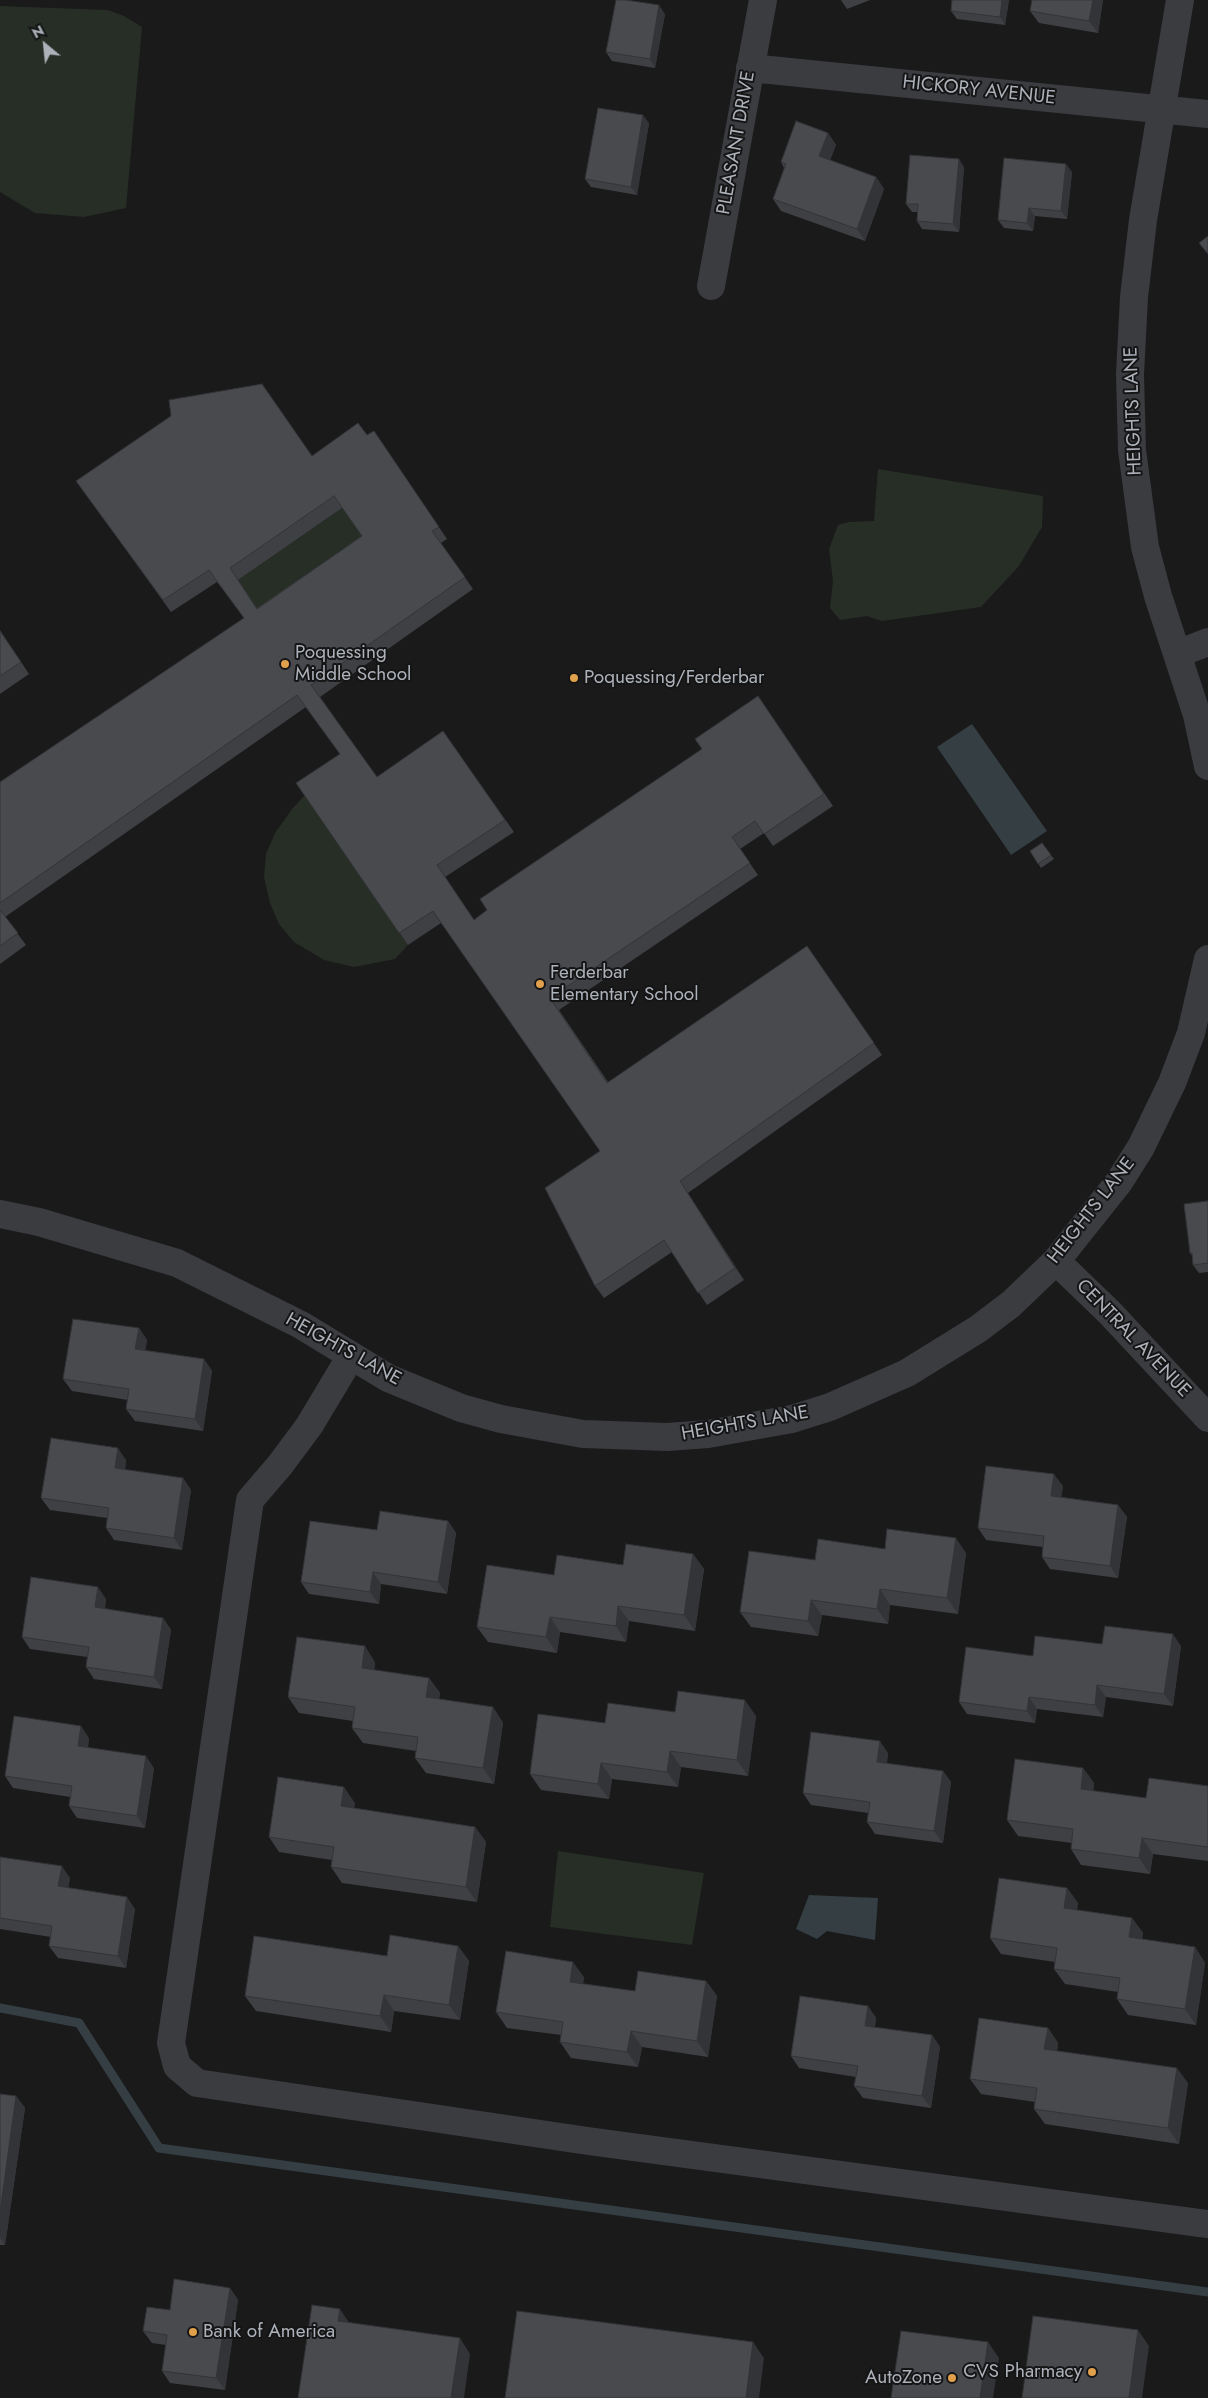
<!DOCTYPE html>
<style>
body{margin:0}
#map{position:relative;width:1208px;height:2398px;overflow:hidden;background:#1a1a1b;font-family:Jost,sans-serif}
canvas{display:block}
.north{position:absolute;left:20px;top:20px;width:50px;height:50px;-webkit-text-stroke:4px #151516;paint-order:stroke;rotate:332deg;font-size:14px;font-weight:700;line-height:20px;text-align:center;color:#adb2ba}
.north::after{content:'';display:block;margin:auto;width:18px;height:22px;background:#adb2ba;clip-path:polygon(50% 0,100% 100%,50% 72%,0 100%)}
</style>
<div id="map">
<canvas width="1208" height="2398"></canvas>
<div class="north">N</div>
</div>
<script>
const context = document.querySelector('canvas').getContext('2d');
context.lineJoin = 'round';
function fill(path, color) {
  context.fillStyle = color;
  context.fill(path, 'evenodd');
}
function toPath(rows) {
  const path = new Path2D();
  for (const r of rows) {
    path.moveTo(r[0], r[1]);
    for (let i = 2; i < r.length; i += 2) path.lineTo(r[i], r[i + 1]);
  }
  return path;
}
function strokePath(path, color, width, dash) {
  context.strokeStyle = color;
  context.lineWidth = width;
  context.lineCap = dash ? 'butt' : 'round';
  context.setLineDash(dash || []);
  context.stroke(path);
}
function label(font, color, halo, rows, align = 'center') {
  context.font = font + ' Jost,sans-serif';
  context.lineWidth = 4;
  context.setLineDash([]);
  context.textBaseline = 'middle';
  context.strokeStyle = halo;
  context.fillStyle = color;
  for (const [text, x, y, turn = 0] of rows) {
    context.save();
    context.translate(x, y);
    context.rotate((+turn || 0) * Math.PI / 180);
    context.textAlign = isNaN(turn) ? turn : align;
    if (halo) context.strokeText(text, 0, 0);
    context.fillText(text, 0, 0);
    context.restore();
  }
}
fill(toPath([
 [0,6,108,10,124,16,142,27,126,208,84,217,35,213,0,192],
 [878,469,1043,496,1042,527,1019,566,981,607,882,621,867,616,840,620,830,608,833,581,829,549,838,525,849,522,874,521],
 [342,508,371,548,265,620,238,580],
 [305,795,408,945,395,959,354,967,324,960,294,942,279,924,270,903,264,877,266,854,275,833,292,809],
 [558,1851,704,1873,692,1945,550,1927]
]), '#262e26');
fill(toPath([
 [972,724,1047,831,1011,855,937,747],
 [809,1895,878,1898,875,1940,827,1931,817,1939,796,1929]
]), '#343e43');
strokePath(toPath([
 [0,2008,79,2023,159,2148,1208,2292]
]), '#343e43', 9);
strokePath(toPath([
 [1180,0,1143,220,1134,297,1130,374,1132,450,1145,547,1158,596,1197,715,1208,766],
 [750,68,1208,114],
 [711,286,763,0],
 [1177,654,1208,642],
 [0,1214,39,1222,177,1263,301,1325,388,1378,461,1408,501,1419,583,1434,667,1437,708,1434,792,1419,830,1407,907,1373,978,1329,1011,1304,1056,1261,1119,1182,1141,1147,1172,1083,1191,1033,1208,959],
 [1056,1261,1110,1313,1208,1418],
 [351,1356,309,1426,280,1465,250,1500,171,2043,177,2066,197,2083,588,2141,1208,2224]
]), '#3b3c40', 28);
fill(toPath([
 [841,0,870,0,847,9],
 [952,0,1009,0,1005,25,957,19,951,11],
 [1032,0,1103,0,1098,33,1039,23,1030,11],
 [665,14,655,68,612,61,606,52],
 [649,123,637,195,591,187,585,179],
 [828,133,836,145,830,160,876,177,884,189,865,241,781,211,773,199,784,168,781,162],
 [964,167,959,232,922,229,917,221,918,212,912,212,906,204],
 [1072,172,1067,219,1035,216,1033,231,1004,228,998,220],
 [374,431,447,539,441,543,473,589,320,697,377,777,443,731,514,832,445,877,474,920,702,749,758,696,833,806,773,846,764,833,740,849,758,875,559,1010,608,1082,815,958,882,1055,688,1193,744,1280,707,1305,672,1252,604,1298,595,1286,600,1151,441,923,408,945,296,783,340,754,306,707,5,917,26,945,0,964,0,782,244,618,217,582,171,612,76,481,312,456,367,435],
 [342,508,362,536,257,608,238,580],
 [0,630,29,674,0,694],
 [1042,843,1054,859,1041,868,1030,851],
 [1208,1201,1208,1272,1199,1273,1193,1265,1193,1257,1190,1253],
 [139,1328,147,1340,145,1350,204,1359,212,1371,203,1431,135,1421,126,1409,128,1400,72,1391,63,1379],
 [126,1460,125,1470,183,1478,191,1490,182,1550,114,1540,106,1528,107,1518,50,1510,41,1498],
 [1063,1486,1061,1497,1118,1505,1127,1517,1118,1578,1050,1569,1042,1557,1043,1547,986,1540,978,1528],
 [448,1521,456,1533,447,1594,381,1584,379,1604,309,1594,301,1582,377,1530],
 [885,1549,966,1553,958,1614,890,1605,888,1624,822,1615,818,1636,751,1627,740,1612,815,1560],
 [693,1554,704,1569,695,1631,629,1621,626,1642,560,1632,557,1653,488,1642,477,1627,554,1575],
 [106,1599,105,1609,163,1618,171,1630,162,1689,94,1679,86,1667,87,1657,30,1649,22,1637],
 [1102,1644,1181,1646,1173,1706,1106,1697,1103,1717,1037,1709,1035,1723,967,1714,959,1702,1033,1656],
 [375,1662,374,1670,429,1678,440,1693,439,1699,493,1707,503,1723,494,1784,426,1773,415,1758,416,1751,363,1743,352,1728,353,1721,299,1713,288,1697],
 [675,1712,756,1716,748,1776,681,1767,678,1787,612,1779,609,1799,541,1790,530,1774,605,1723],
 [89,1738,88,1748,154,1768,145,1828,77,1818,69,1806,70,1797,13,1788,5,1776],
 [888,1753,887,1763,943,1771,951,1782,943,1843,875,1834,867,1822,868,1813,811,1805,803,1793],
 [1083,1768,1094,1783,1093,1791,1146,1798,1208,1786,1208,1861,1153,1854,1150,1874,1081,1865,1071,1849,1072,1843,1018,1836,1007,1820],
 [355,1803,354,1808,475,1827,486,1842,477,1902,342,1883,331,1867,332,1860,279,1852,269,1837],
 [0,1857,70,1878,68,1888,135,1909,126,1968,58,1958,49,1946,51,1937,0,1929],
 [1067,1888,1078,1903,1077,1910,1132,1918,1143,1933,1142,1939,1195,1947,1205,1963,1196,2025,1128,2015,1117,1999,1118,1992,1065,1984,1054,1969,1055,1962,1001,1954,990,1938],
 [458,1946,469,1961,460,2020,394,2011,391,2032,256,2011,245,1996,387,1956],
 [584,1977,583,1984,635,1991,706,1981,717,1996,708,2057,642,2047,638,2067,571,2058,560,2042,561,2035,507,2028,496,2012],
 [868,2006,876,2018,875,2027,932,2035,940,2047,931,2108,863,2098,854,2086,856,2077,799,2068,791,2056],
 [1048,2028,1058,2043,1057,2051,1188,2083,1179,2144,1045,2124,1034,2109,1035,2102,981,2094,970,2079],
 [0,2094,16,2096,25,2108,5,2245,0,2245],
 [230,2288,238,2300,225,2390,170,2383,162,2371,166,2345,152,2343,143,2331,170,2310]
]), '#3f4043');
fill(toPath([
 [1002,0,1009,0,1005,25,1000,17],
 [1093,0,1103,0,1098,33,1089,21],
 [659,5,665,14,655,68,650,59],
 [643,115,649,123,637,195,631,187],
 [828,133,836,145,827,168,819,156],
 [959,159,964,167,959,232,953,224],
 [1066,164,1072,172,1067,219,1061,211],
 [876,177,884,189,865,241,857,229],
 [1029,208,1035,216,1033,231,1027,223],
 [680,1181,688,1193,744,1280,735,1268],
 [139,1328,147,1340,144,1361,135,1349],
 [204,1359,212,1371,203,1431,195,1419],
 [118,1448,126,1460,123,1480,115,1468],
 [1054,1474,1063,1486,1060,1508,1051,1496],
 [183,1478,191,1490,182,1550,174,1538],
 [1118,1505,1127,1517,1118,1578,1110,1566],
 [448,1521,456,1533,447,1594,438,1582],
 [956,1538,966,1553,958,1614,947,1598],
 [693,1554,704,1569,695,1631,684,1615],
 [373,1572,381,1584,379,1604,370,1592],
 [98,1587,106,1599,103,1619,95,1607],
 [880,1589,890,1605,888,1624,877,1609],
 [811,1600,822,1615,818,1636,808,1621],
 [618,1606,629,1621,626,1642,616,1626],
 [550,1617,560,1632,557,1653,546,1637],
 [163,1618,171,1630,162,1689,154,1677],
 [1173,1634,1181,1646,1173,1706,1164,1694],
 [365,1646,375,1662,373,1683,362,1668],
 [429,1678,440,1693,437,1713,426,1697],
 [1097,1685,1106,1697,1103,1717,1095,1705],
 [1029,1697,1037,1709,1035,1723,1027,1711],
 [745,1700,756,1716,748,1776,737,1760],
 [493,1707,503,1723,494,1784,483,1768],
 [81,1726,89,1738,86,1758,78,1746],
 [880,1741,888,1753,885,1774,877,1762],
 [670,1751,681,1767,678,1787,667,1772],
 [146,1756,154,1768,145,1828,137,1816],
 [601,1763,612,1779,609,1799,598,1784],
 [1083,1768,1094,1783,1092,1805,1081,1789],
 [943,1771,951,1782,943,1843,934,1831],
 [344,1787,355,1803,351,1822,341,1806],
 [475,1827,486,1842,477,1902,466,1887],
 [1142,1838,1153,1854,1150,1874,1139,1858],
 [62,1866,70,1878,67,1898,58,1886],
 [1067,1888,1078,1903,1075,1923,1064,1908],
 [127,1897,135,1909,126,1968,118,1956],
 [1132,1918,1143,1933,1140,1953,1129,1937],
 [458,1946,469,1961,460,2020,449,2005],
 [1195,1947,1205,1963,1196,2025,1185,2009],
 [573,1962,584,1977,581,1997,570,1982],
 [706,1981,717,1996,708,2057,697,2041],
 [384,1995,394,2011,391,2032,380,2016],
 [868,2006,876,2018,873,2038,865,2026],
 [1048,2028,1058,2043,1055,2064,1044,2049],
 [631,2031,642,2047,638,2067,627,2052],
 [932,2035,940,2047,931,2108,922,2096],
 [1177,2068,1188,2083,1179,2144,1168,2128],
 [16,2096,25,2108,5,2245,0,2238,0,2212],
 [230,2288,238,2300,225,2390,216,2378],
 [340,2309,350,2324,338,2321],
 [1138,2330,1149,2346,1142,2398,1129,2398],
 [460,2338,470,2354,464,2398,451,2398],
 [753,2342,764,2358,759,2398,746,2398],
 [988,2342,999,2358,993,2398,980,2398]
]), '#333437');
const building = toPath([
 [616,0,626,0,659,5,650,59,606,52,616,0],
 [952,0,1002,0,1000,17,951,11,952,0],
 [1032,0,1093,0,1089,21,1030,11,1032,0],
 [598,108,643,115,631,187,585,179,598,108],
 [796,121,828,133,819,156,876,177,857,229,773,199,786,164,781,162,796,121],
 [910,155,959,159,953,224,917,221,918,204,906,204,910,155],
 [1004,158,1066,164,1061,211,1029,208,1027,223,998,220,1004,158],
 [1208,236,1208,254,1199,243,1208,236],
 [262,384,312,456,358,423,367,435,374,431,439,527,432,531,465,577,311,685,377,777,443,731,505,820,437,865,474,920,487,910,480,899,702,749,695,739,758,696,824,794,764,834,755,821,732,837,750,863,550,998,607,1083,807,946,874,1043,680,1181,735,1268,698,1293,664,1240,595,1286,545,1188,600,1151,433,911,399,933,296,783,340,754,297,695,0,903,0,782,244,618,209,570,163,600,76,481,171,416,169,400,262,384],
 [334,496,362,536,257,609,230,568,334,496],
 [0,631,21,662,0,676,0,631],
 [1042,843,1051,855,1038,864,1030,851,1042,843],
 [0,910,18,933,0,946,0,910],
 [1208,1201,1208,1263,1193,1265,1192,1253,1190,1253,1184,1204,1208,1201],
 [73,1319,139,1328,135,1349,204,1359,195,1419,126,1409,129,1389,63,1379,73,1319],
 [51,1438,118,1448,115,1468,183,1478,174,1538,106,1528,109,1508,41,1498,51,1438],
 [986,1466,1054,1474,1051,1496,1118,1505,1110,1566,1042,1557,1044,1536,978,1528,986,1466],
 [380,1511,448,1521,438,1582,373,1572,370,1592,301,1582,310,1521,377,1530,380,1511],
 [887,1529,956,1538,947,1598,880,1589,877,1609,811,1600,808,1621,740,1612,749,1551,815,1560,818,1539,885,1549,887,1529],
 [626,1544,693,1554,684,1615,618,1606,616,1626,550,1617,546,1637,477,1627,487,1565,554,1575,557,1555,623,1565,626,1544],
 [31,1577,98,1587,95,1607,163,1618,154,1677,86,1667,89,1647,22,1637,31,1577],
 [1105,1626,1173,1634,1164,1694,1097,1685,1095,1705,1029,1697,1027,1711,959,1702,966,1647,1033,1656,1035,1636,1102,1644,1105,1626],
 [297,1637,365,1646,362,1668,429,1678,426,1697,493,1707,483,1768,415,1758,418,1737,352,1728,355,1707,288,1697,297,1637],
 [678,1691,745,1700,737,1760,670,1751,667,1772,601,1763,598,1784,530,1774,538,1714,605,1723,608,1703,675,1712,678,1691],
 [14,1716,81,1726,78,1746,146,1756,137,1816,69,1806,72,1786,5,1776,14,1716],
 [811,1732,880,1741,877,1762,943,1771,934,1831,867,1822,870,1802,803,1793,811,1732],
 [1015,1759,1083,1768,1081,1789,1146,1798,1149,1778,1208,1786,1208,1847,1142,1838,1139,1858,1071,1849,1073,1829,1007,1820,1015,1759],
 [278,1777,344,1787,341,1806,475,1827,466,1887,331,1867,334,1847,269,1837,278,1777],
 [0,1857,62,1866,58,1886,127,1897,118,1956,49,1946,52,1926,0,1918,0,1857],
 [999,1878,1067,1888,1064,1908,1132,1918,1129,1937,1195,1947,1185,2009,1117,1999,1120,1978,1054,1969,1057,1948,990,1938,999,1878],
 [390,1935,458,1946,449,2005,384,1995,380,2016,245,1996,254,1936,387,1956,390,1935],
 [506,1951,573,1962,570,1982,635,1991,638,1971,706,1981,697,2041,631,2031,627,2052,560,2042,563,2022,496,2012,506,1951],
 [800,1996,868,2006,865,2026,932,2035,922,2096,854,2086,858,2066,791,2056,800,1996],
 [979,2018,1048,2028,1044,2049,1177,2068,1168,2128,1034,2109,1037,2088,970,2079,979,2018],
 [0,2094,16,2096,0,2212,0,2094],
 [174,2279,230,2288,216,2378,162,2371,167,2335,143,2331,147,2307,170,2310,174,2279],
 [312,2305,340,2309,338,2321,460,2338,451,2398,298,2398,312,2305],
 [517,2311,753,2342,746,2398,505,2398,517,2311],
 [1033,2316,1138,2330,1129,2398,1022,2398,1033,2316],
 [901,2331,988,2342,980,2398,891,2398,901,2331]
]);
fill(building, '#494a4e');
strokePath(building, '#333437', 1);
for (const [x, y, r, color] of [
 [285,664,5,"#e1a04c"],
 [574,678,5,"#e1a04c"],
 [540,984,5,"#e1a04c"],
 [193,2332,5,"#e1a04c"],
 [1092,2372,5,"#e1a04c"],
 [952,2378,5,"#e1a04c"]
]) {
  const dot = new Path2D();
  dot.arc(x, y, r, 0, 2 * Math.PI);
  context.fillStyle = color;
  context.fill(dot);
  strokePath(dot, '#151516', 2);
}
label('19px', '#adb2ba', '#151516', [
 ["HICKORY AVENUE",979,91,6],
 ["PLEASANT DRIVE",737,143,-80],
 ["HEIGHTS LANE",1134,411,-92],
 ["HEIGHTS LANE",1092,1211,-52],
 ["CENTRAL AVENUE",1133,1339,46],
 ["HEIGHTS LANE",343,1350,29],
 ["HEIGHTS LANE",745,1424,-10]
]);
label('19px', '#adb2ba', '#151516', [
 ["Poquessing",295,653],
 ["Middle School",295,675],
 ["Poquessing/Ferderbar",584,678],
 ["Ferderbar",550,973],
 ["Elementary School",550,995],
 ["Bank of America",203,2332],
 ["CVS Pharmacy",1082,2372,"right"],
 ["AutoZone",942,2378,"right"]
], 'left');
</script>
